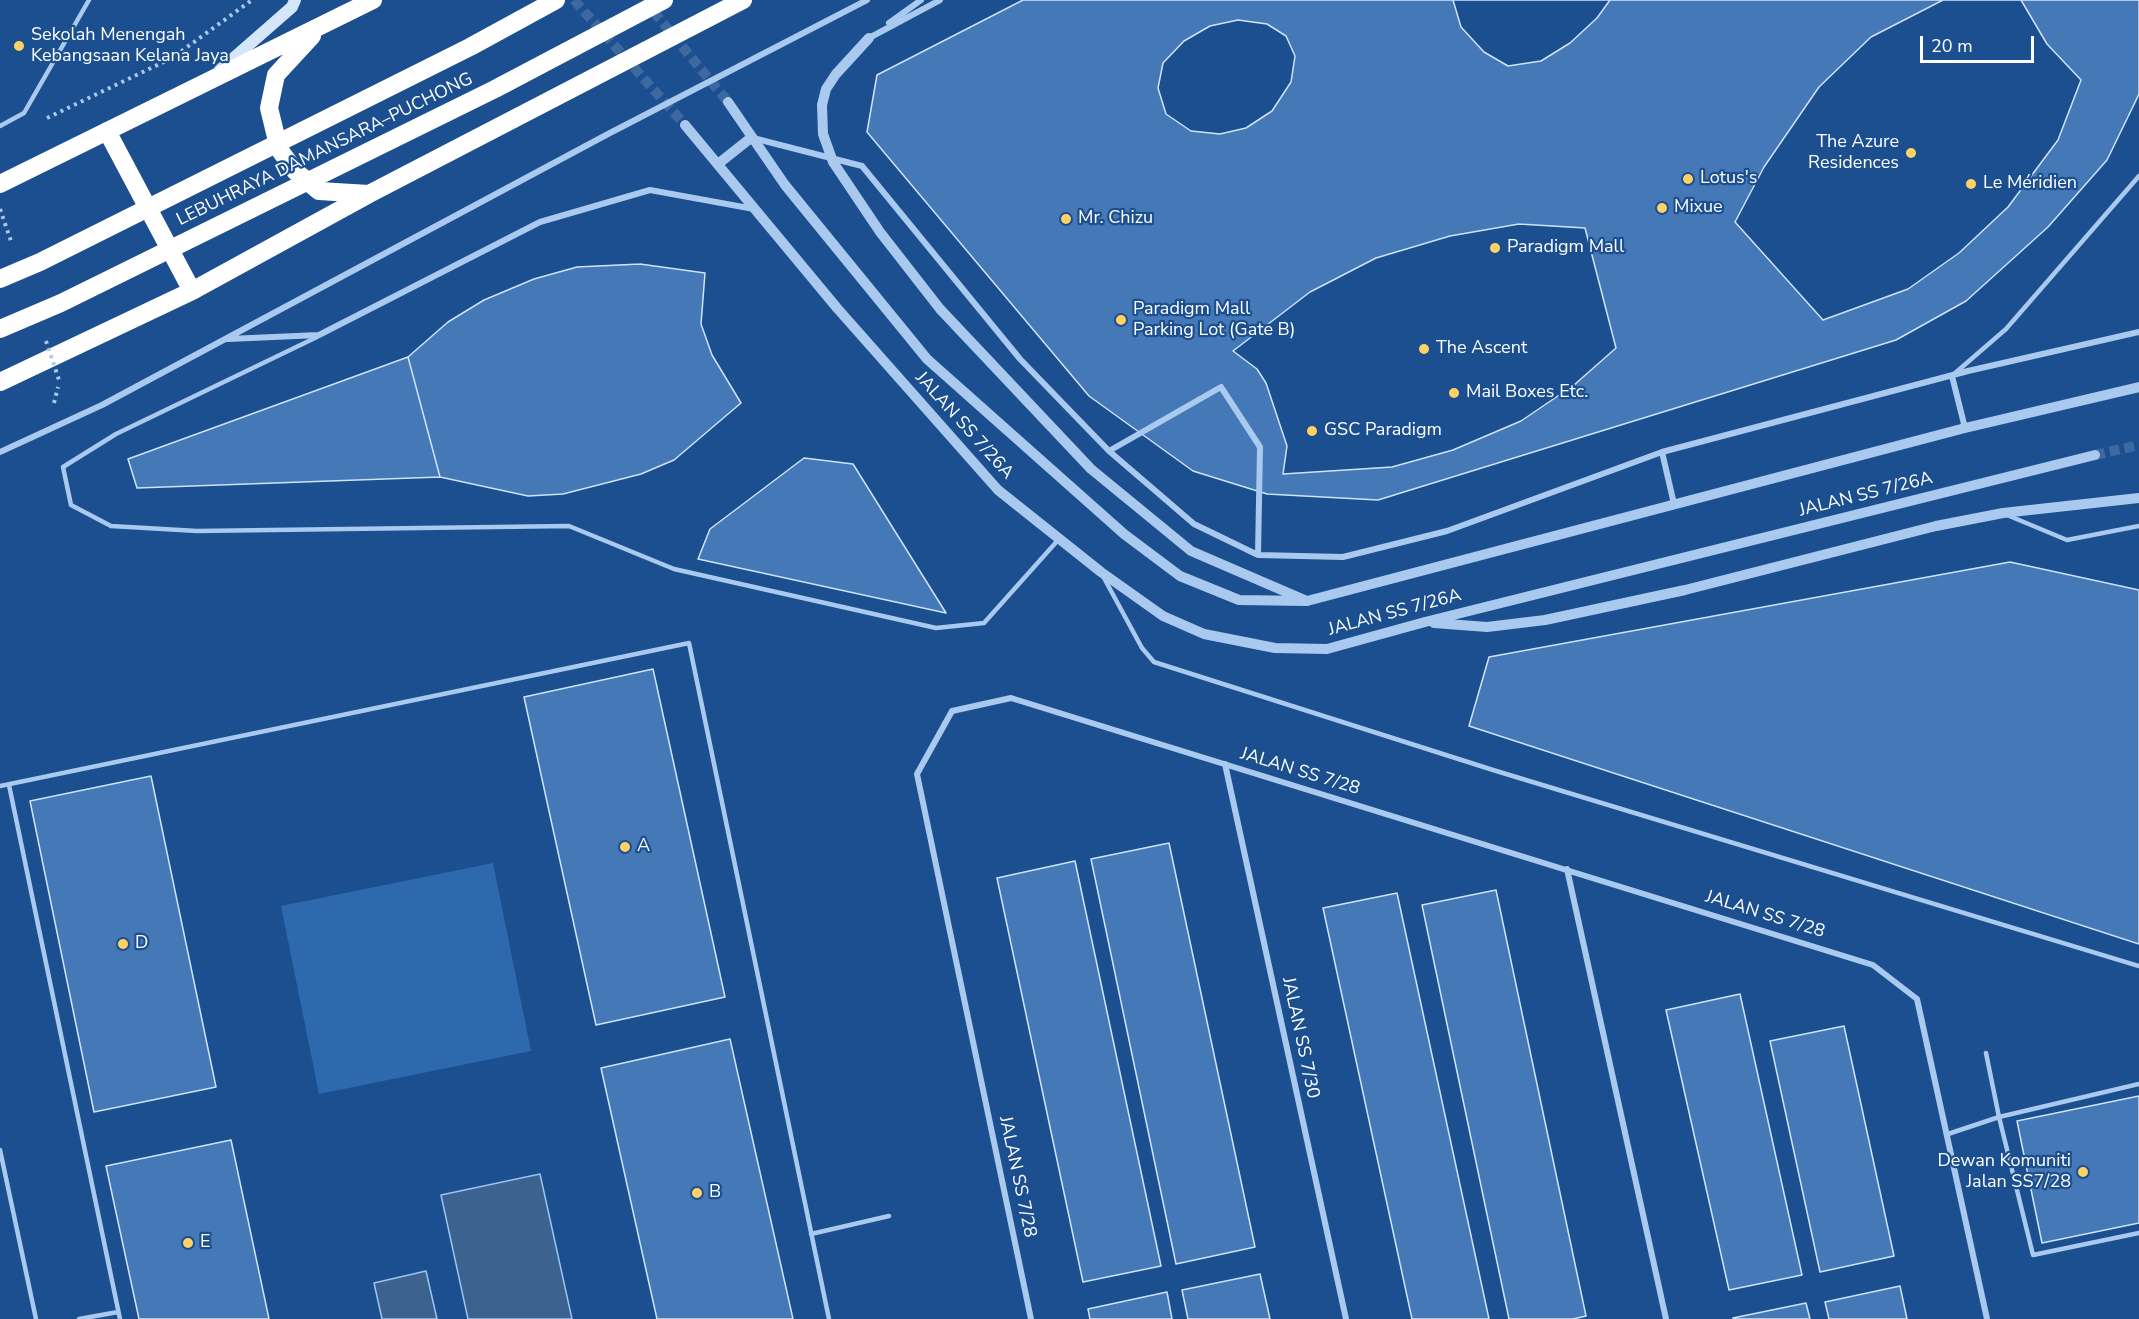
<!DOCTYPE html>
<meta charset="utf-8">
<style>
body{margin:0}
#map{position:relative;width:2139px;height:1319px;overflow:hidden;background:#1b4f8f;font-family:"Nunito Sans",sans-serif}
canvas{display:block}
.scale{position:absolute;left:1920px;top:36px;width:114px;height:27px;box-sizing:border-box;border:3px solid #fff;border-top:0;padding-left:8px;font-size:18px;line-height:21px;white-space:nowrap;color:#fff;-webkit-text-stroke:4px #1b4f8f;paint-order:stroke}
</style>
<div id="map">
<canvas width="2139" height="1319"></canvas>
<div class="scale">20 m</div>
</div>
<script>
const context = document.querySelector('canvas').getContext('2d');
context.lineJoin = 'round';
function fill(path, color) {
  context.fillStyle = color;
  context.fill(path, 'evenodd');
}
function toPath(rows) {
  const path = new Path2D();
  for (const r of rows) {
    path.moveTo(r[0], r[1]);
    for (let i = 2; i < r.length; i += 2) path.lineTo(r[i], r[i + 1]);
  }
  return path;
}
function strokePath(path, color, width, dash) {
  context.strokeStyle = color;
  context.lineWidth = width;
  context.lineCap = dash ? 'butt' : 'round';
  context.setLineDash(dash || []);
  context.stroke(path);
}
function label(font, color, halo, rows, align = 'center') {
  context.font = font + ' "Nunito Sans",sans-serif';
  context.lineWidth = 4.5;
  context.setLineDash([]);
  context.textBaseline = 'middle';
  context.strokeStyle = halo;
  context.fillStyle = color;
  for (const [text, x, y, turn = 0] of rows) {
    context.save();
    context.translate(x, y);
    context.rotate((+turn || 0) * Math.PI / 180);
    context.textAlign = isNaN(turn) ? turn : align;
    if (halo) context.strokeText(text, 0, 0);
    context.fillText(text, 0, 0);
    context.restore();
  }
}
fill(toPath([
 [493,863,531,1051,319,1094,281,906]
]), '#2e69ad');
const water = toPath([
 [540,1174,572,1319,468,1319,441,1195,540,1174],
 [426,1271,437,1319,382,1319,374,1283,426,1271]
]);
fill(water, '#3c6290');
strokePath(water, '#9cc4f0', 1.5);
const building = toPath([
 [1023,0,2139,0,2139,94,2107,160,2048,227,1966,301,1896,340,1378,500,1267,494,1193,471,1089,396,867,132,877,75,1023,0],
 [1453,0,1610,0,1597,18,1570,43,1541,61,1508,66,1484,52,1461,27,1453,0],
 [1943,0,2021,0,2047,44,2081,80,2058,140,2008,207,1959,253,1908,289,1823,320,1735,222,1764,167,1819,87,1871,37,1943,0],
 [1238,20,1267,24,1286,36,1295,56,1291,82,1272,111,1246,128,1220,134,1191,131,1166,114,1158,88,1163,63,1184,41,1210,26,1238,20],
 [1519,224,1585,228,1616,348,1574,385,1521,421,1453,450,1392,467,1283,474,1287,446,1266,383,1257,369,1233,351,1310,292,1376,258,1450,236,1519,224],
 [640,264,705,273,701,324,712,355,741,403,674,460,641,474,563,494,528,496,440,477,408,357,448,322,484,300,534,279,577,267,640,264],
 [408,357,440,477,137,488,128,459,408,357],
 [804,458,853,464,946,613,698,559,710,529,804,458],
 [2010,562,2139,590,2139,944,1469,726,1489,657,2010,562],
 [653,669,725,997,596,1025,524,697,653,669],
 [151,776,216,1087,94,1112,30,801,151,776],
 [1169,843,1255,1247,1176,1264,1091,859,1169,843],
 [1075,861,1161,1266,1083,1282,997,878,1075,861],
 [1496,890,1586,1316,1573,1319,1509,1319,1422,905,1496,890],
 [1397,893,1489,1319,1412,1319,1323,908,1397,893],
 [1740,994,1802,1275,1729,1290,1666,1010,1740,994],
 [1844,1026,1894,1256,1820,1272,1770,1041,1844,1026],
 [730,1039,793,1319,657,1319,601,1068,730,1039],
 [2139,1096,2139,1223,2042,1243,2017,1121,2139,1096],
 [231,1140,269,1319,139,1319,106,1166,231,1140],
 [1260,1274,1270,1319,1188,1319,1182,1290,1260,1274],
 [1900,1286,1907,1319,1829,1319,1825,1302,1900,1286],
 [1167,1292,1172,1319,1090,1319,1088,1309,1167,1292],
 [1806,1303,1810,1319,1733,1319,1733,1318,1806,1303]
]);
fill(building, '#4478b7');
strokePath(building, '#cfe3fa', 1.5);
strokePath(toPath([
 [574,0,685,125],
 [644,0,728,102],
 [2095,455,2139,445]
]), '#3d69a0', 10, [10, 5]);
strokePath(toPath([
 [47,118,172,58,252,0],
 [54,403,58,387]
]), '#a9c9ee', 4, [3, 4.5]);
strokePath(toPath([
 [0,126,24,113,89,0],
 [317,337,116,434,63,467,71,505,111,526,197,531,569,526,674,569,936,628,984,623,1059,539],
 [1954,374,2006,329,2139,176],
 [2007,515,2067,540,2139,526],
 [1104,578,1142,648,1154,662,1493,770,2139,966],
 [9,785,120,1319],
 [0,786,689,643,829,1319],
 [2139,1084,1999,1117,2033,1255,2139,1233],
 [1948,1134,1999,1117,1986,1053],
 [0,1150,36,1319],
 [811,1234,889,1216],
 [79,1319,118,1312]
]), '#a9c9ee', 4.5);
strokePath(toPath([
 [889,23,921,0],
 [869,38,940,0],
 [753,138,862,166,1020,359,1109,451,1194,524,1258,555,1343,557,1447,531,1662,452,1968,371,2139,332],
 [228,339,319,335,540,222,650,190,754,209],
 [1952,376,1965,428],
 [1109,451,1221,387,1260,447,1258,555],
 [0,452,102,405,608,134,867,0],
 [1662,452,1674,504],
 [1225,764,1346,1319],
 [1567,869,1666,1319],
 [1031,1319,917,774,952,711,1011,698,1873,965,1917,999,1987,1319]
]), '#a9c9ee', 6);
strokePath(toPath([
 [728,102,785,185,927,359,1124,534,1180,576,1239,600,1307,601,1965,428,2139,387],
 [685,125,837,308,998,490,1101,572,1163,616,1204,634,1275,648,1327,649,1425,622,2095,455],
 [718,164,752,137],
 [1434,623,1487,627,1545,620,1685,590,1936,526,2003,513,2139,498]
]), '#a9c9ee', 10);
strokePath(toPath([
 [220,70,292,7,295,0]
]), '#d6e6fa', 12);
strokePath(toPath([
 [312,36,276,75,269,108,279,149,295,171,319,191,369,194],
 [107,131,192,291],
 [0,184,373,0],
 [0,382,192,291,369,194,743,0]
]), '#fff', 18);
strokePath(toPath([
 [0,209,12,244],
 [46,341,59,380]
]), '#a9c9ee', 4, [3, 4.5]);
strokePath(toPath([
 [869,38,836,74,826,89,822,105,823,134,833,162,880,232,940,309,1091,469,1191,551,1307,601]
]), '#a9c9ee', 10);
strokePath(toPath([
 [0,279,40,262,470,47,556,0],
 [0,329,61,303,495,89,664,0]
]), '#fff', 18);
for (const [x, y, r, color] of [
 [19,46,6,"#ffd166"],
 [1911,153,6,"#ffd166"],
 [1688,179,6,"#ffd166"],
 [1971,184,6,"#ffd166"],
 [1662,208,6,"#ffd166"],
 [1066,219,6,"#ffd166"],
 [1495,248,6,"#ffd166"],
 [1121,320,6,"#ffd166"],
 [1424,349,6,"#ffd166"],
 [1454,393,6,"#ffd166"],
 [1312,431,6,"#ffd166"],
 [625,847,6,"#ffd166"],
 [123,944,6,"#ffd166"],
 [2083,1172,6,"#ffd166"],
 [697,1193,6,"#ffd166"],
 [188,1243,6,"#ffd166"]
]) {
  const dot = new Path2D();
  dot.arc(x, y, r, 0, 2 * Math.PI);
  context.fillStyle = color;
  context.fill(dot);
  strokePath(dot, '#1b4f8f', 2);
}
label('18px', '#fff', '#1b4f8f', [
 ["Sekolah Menengah",31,36],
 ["Kebangsaan Kelana Jaya",31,57],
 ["The Azure",1899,143,"right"],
 ["Residences",1899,164,"right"],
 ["Lotus's",1700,179],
 ["Le Méridien",1983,184],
 ["Mixue",1674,208],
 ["Mr. Chizu",1078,219],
 ["Paradigm Mall",1507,248],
 ["Paradigm Mall",1133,310],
 ["Parking Lot (Gate B)",1133,331],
 ["The Ascent",1436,349],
 ["Mail Boxes Etc.",1466,393],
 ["GSC Paradigm",1324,431],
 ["A",637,847],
 ["D",135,944],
 ["Dewan Komuniti",2071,1162,"right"],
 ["Jalan SS7/28",2071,1183,"right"],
 ["B",709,1193],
 ["E",200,1243]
], 'left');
label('18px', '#fff', '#1b4f8f', [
 ["LEBUHRAYA DAMANSARA–PUCHONG",325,150,-26],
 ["JALAN SS 7/26A",964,426,48],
 ["JALAN SS 7/26A",1866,495,-14],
 ["JALAN SS 7/26A",1395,613,-15],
 ["JALAN SS 7/28",1300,772,17],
 ["JALAN SS 7/28",1765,915,17],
 ["JALAN SS 7/30",1300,1038,78],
 ["JALAN SS 7/28",1017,1177,78]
]);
</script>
